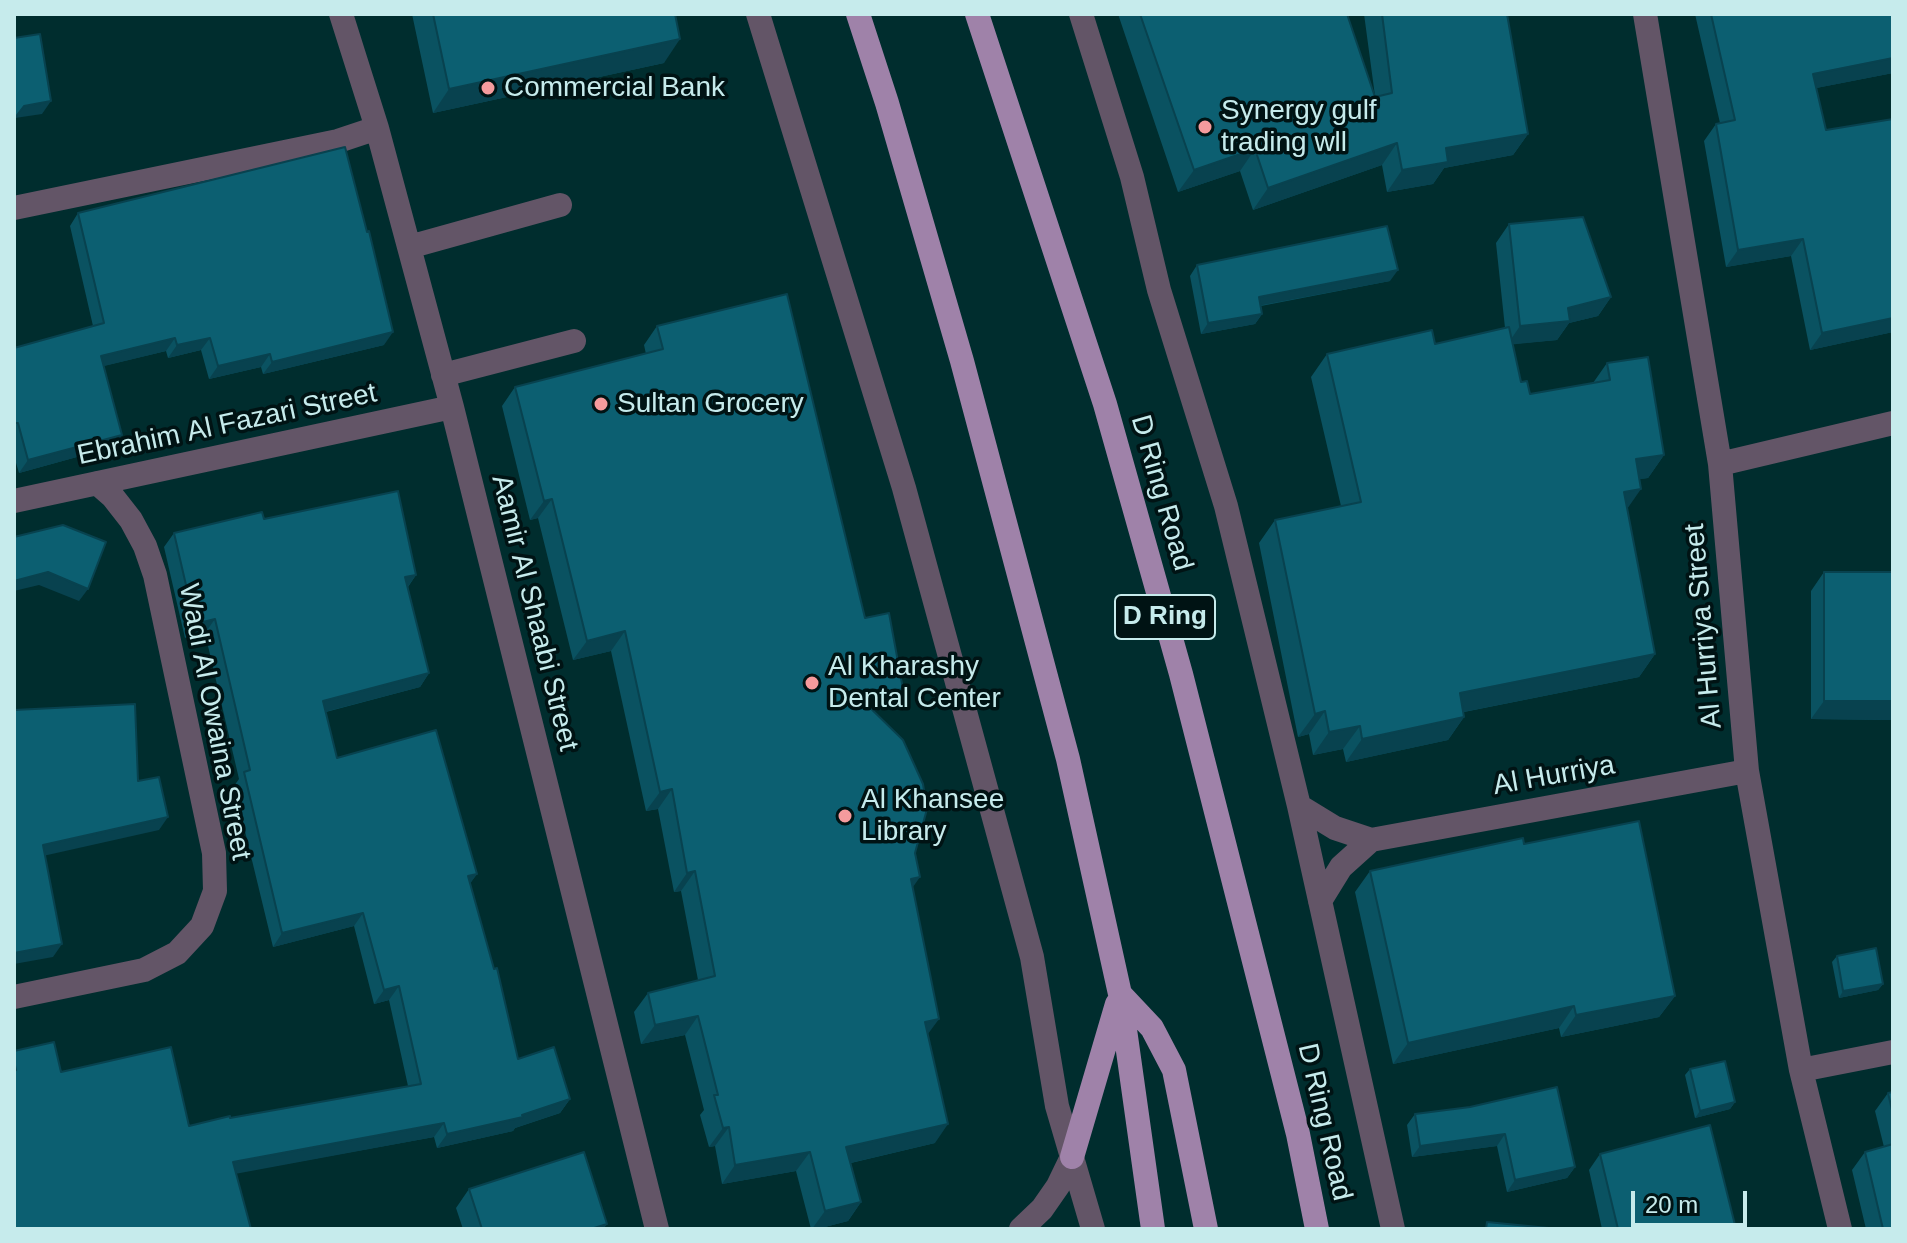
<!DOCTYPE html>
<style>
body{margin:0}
#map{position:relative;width:1907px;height:1243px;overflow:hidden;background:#002d2e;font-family:Helvetica,sans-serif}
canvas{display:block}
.frame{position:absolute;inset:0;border:16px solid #c6ebec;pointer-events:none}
.scale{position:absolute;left:1631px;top:1191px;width:116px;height:36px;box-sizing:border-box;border:4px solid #c6ebec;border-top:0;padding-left:10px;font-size:24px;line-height:28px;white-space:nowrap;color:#c6ebec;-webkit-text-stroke:6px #001314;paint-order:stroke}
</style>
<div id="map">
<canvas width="1907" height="1243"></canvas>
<div class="frame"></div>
<div class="scale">20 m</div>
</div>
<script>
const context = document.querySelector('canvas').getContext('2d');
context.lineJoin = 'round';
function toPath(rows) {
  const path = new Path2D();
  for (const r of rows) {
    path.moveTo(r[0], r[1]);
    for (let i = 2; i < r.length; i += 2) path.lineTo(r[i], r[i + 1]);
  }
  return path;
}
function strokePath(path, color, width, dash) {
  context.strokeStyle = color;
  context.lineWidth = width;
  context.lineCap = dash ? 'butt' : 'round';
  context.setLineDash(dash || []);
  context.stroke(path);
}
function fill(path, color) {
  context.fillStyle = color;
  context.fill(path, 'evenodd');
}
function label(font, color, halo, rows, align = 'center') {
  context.font = font + ' Helvetica,sans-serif';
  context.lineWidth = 7;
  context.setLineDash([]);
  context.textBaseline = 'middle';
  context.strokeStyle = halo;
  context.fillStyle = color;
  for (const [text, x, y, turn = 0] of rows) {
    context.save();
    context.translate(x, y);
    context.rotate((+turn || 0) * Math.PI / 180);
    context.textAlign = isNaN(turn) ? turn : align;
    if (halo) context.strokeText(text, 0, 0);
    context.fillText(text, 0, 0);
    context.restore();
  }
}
strokePath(toPath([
 [341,14,377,128,452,407,657,1229],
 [758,14,904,488,1032,957,1057,1106,1093,1229],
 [1081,14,1132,177,1159,290,1226,506,1299,806,1393,1229],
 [1645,14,1720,464,1747,771,1801,1070,1840,1229],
 [14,208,338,141,377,128],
 [409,247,560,205],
 [443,375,574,341],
 [1720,464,1893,423],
 [14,501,452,407],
 [1299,806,1335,828,1371,840,1747,771],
 [1320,901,1341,867,1371,840],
 [14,997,144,970,177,953,202,926,215,891,214,853,155,575,145,546,131,520,113,497,97,483],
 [1801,1070,1893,1052],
 [1021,1229,1042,1209,1058,1186,1072,1157]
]), '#635567', 24);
strokePath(toPath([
 [858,14,887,103,962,361,1068,759,1120,994,1153,1229],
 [977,14,1105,404,1181,674,1298,1134,1317,1229],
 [1120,994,1152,1028,1174,1070,1206,1229],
 [1072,1157,1117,1004]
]), '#9f82a9', 24);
fill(toPath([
 [412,14,675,14,664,63,433,113],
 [1118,14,1347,14,1375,96,1364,14,1507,14,1528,134,1513,155,1444,168,1433,184,1387,192,1382,165,1253,210,1240,171,1178,192],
 [1695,14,1893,14,1893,73,1816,88,1826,130,1893,119,1893,332,1810,350,1791,256,1726,267,1704,141,1716,124,1720,123],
 [78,213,384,345,263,374,261,367,209,379,201,350,168,358,166,351,103,366,113,447,19,473,14,456,14,348,93,326,70,226],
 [1509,224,1611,297,1598,316,1569,323,1557,340,1512,344,1521,382,1530,394,1593,383,1607,363,1664,455,1648,478,1639,479,1627,509,1655,654,1639,677,1464,712,1464,717,1448,740,1346,762,1343,749,1313,755,1309,734,1298,737,1259,543,1275,520,1341,506,1311,377,1327,354,1435,344,1505,328,1496,243],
 [1197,265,1390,281,1261,306,1262,314,1255,324,1201,334,1190,276],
 [657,326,865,618,889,708,873,711,915,853,912,888,928,1035,935,1143,851,1163,861,1202,848,1221,817,1229,811,1229,796,1171,722,1184,715,1146,709,1147,700,1115,704,1110,685,1035,641,1044,634,1012,648,993,698,980,681,891,674,892,658,809,646,811,611,651,573,660,538,518,530,520,502,406,515,387,646,354,644,345],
 [264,519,416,575,408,587,429,673,420,687,326,712,337,758,477,874,470,883,518,1059,570,1099,560,1113,515,1128,513,1131,437,1148,434,1137,236,1173,14,1229,14,1051,189,1126,408,1086,389,1000,374,1004,354,926,273,947,234,786,239,779,205,633,185,638,164,547,174,533],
 [1824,572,1893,720,1811,719,1811,591],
 [1524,844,1675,996,1659,1017,1561,1037,1559,1028,1393,1064,1355,892,1370,871],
 [1837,956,1883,984,1878,990,1839,998,1832,962],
 [1690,1069,1735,1102,1730,1109,1695,1118,1685,1075],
 [1893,1092,1893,1229,1866,1229,1852,1170,1865,1152,1884,1147,1875,1111,1888,1093],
 [1470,1107,1575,1167,1567,1178,1507,1192,1497,1146,1412,1157,1407,1125,1415,1114],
 [1600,1154,1736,1229,1602,1229,1589,1170],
 [469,1189,607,1224,603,1229,463,1229,456,1208]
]), '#0a5261');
fill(toPath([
 [680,39,664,63,433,113,449,89],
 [1893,58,1893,73,1801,91,1813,74],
 [51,101,42,114,15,118,14,120,24,106],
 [1528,134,1513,155,1444,168,1433,184,1387,192,1402,170,1446,148],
 [1397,143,1382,165,1253,210,1268,188],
 [1255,149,1240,171,1178,192,1194,170],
 [1803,239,1791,256,1726,267,1738,250],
 [1398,270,1390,281,1252,307,1259,297],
 [1611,297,1598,316,1569,323,1557,340,1507,345,1520,326,1568,308],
 [1262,314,1255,324,1201,334,1208,323],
 [1893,318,1893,332,1810,350,1822,333],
 [393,332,384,345,263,374,272,362],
 [175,338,166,351,92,369,101,356],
 [210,338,201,350,168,358,177,345],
 [270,354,261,367,209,379,218,366],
 [122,435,113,447,19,473,28,460],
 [1664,455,1648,478,1620,482,1636,459],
 [1641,489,1625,512,1624,492],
 [552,499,538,518,530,520,544,501],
 [48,572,88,589,79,601,39,585,14,591,14,581],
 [416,575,406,589,405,577],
 [215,619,205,633,185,638,195,624],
 [625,631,611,651,573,660,587,641],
 [1655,654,1639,677,1443,716,1460,693],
 [429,673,420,687,313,715,323,701],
 [903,689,889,708,845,716,859,697],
 [1824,701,1893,701,1893,720,1811,719],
 [1325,711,1309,734,1298,737,1315,714],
 [1464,717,1448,740,1346,762,1362,739],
 [1360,726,1343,749,1313,755,1329,732],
 [672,789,658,809,646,811,660,792],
 [168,817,159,830,34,858,43,845],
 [695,871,681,891,674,892,687,873],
 [477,874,467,888,468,876],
 [920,877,906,897,911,879],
 [363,913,354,926,273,947,282,933],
 [62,944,53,957,14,964,14,953],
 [1883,984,1878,990,1839,998,1843,991],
 [399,986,389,1000,374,1004,384,990],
 [1675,996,1659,1017,1561,1037,1576,1015],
 [1574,1006,1559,1028,1393,1064,1408,1043],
 [698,1016,685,1035,641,1044,655,1025],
 [939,1019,925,1038,925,1022],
 [570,1099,560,1113,515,1128,513,1131,437,1148,447,1134,522,1115],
 [1735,1102,1730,1109,1695,1118,1700,1111],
 [444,1123,434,1137,224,1176,233,1162],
 [948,1124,935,1143,833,1167,846,1147],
 [729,1127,715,1146,709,1147,723,1128],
 [1505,1134,1497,1146,1412,1157,1420,1146],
 [810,1152,796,1171,722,1184,735,1165],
 [1575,1167,1567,1178,1507,1192,1515,1180],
 [861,1202,848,1221,817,1229,812,1229,825,1211],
 [607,1224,603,1229,591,1229]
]), '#08424f');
const building = toPath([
 [433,14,675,14,680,39,449,89,433,14],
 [1140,14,1347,14,1375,97,1392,93,1382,14,1507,14,1528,134,1446,148,1448,162,1402,170,1397,143,1268,188,1255,149,1194,170,1140,14],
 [1711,14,1893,14,1893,58,1813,74,1826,130,1893,119,1893,318,1822,333,1803,239,1738,250,1716,124,1735,120,1711,14],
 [40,34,51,101,24,106,14,119,14,38,40,34],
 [345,147,367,232,369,231,393,332,272,362,270,354,218,366,210,338,177,345,175,338,101,356,122,435,28,460,18,423,14,423,14,348,104,323,78,213,345,147],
 [1583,217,1611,297,1568,308,1570,321,1520,326,1509,224,1583,217],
 [1387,226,1398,270,1259,297,1262,314,1208,323,1197,265,1387,226],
 [787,294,865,618,889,613,903,689,859,697,903,740,923,784,927,809,915,853,920,877,911,879,939,1019,925,1022,948,1124,846,1147,861,1202,825,1211,810,1152,735,1165,729,1127,723,1128,714,1095,718,1095,698,1016,655,1025,648,993,715,976,695,871,687,873,672,789,660,792,625,631,587,641,552,499,544,501,515,387,663,349,657,326,787,294],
 [1509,327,1521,382,1527,381,1530,394,1610,380,1607,363,1648,357,1664,455,1636,459,1641,489,1624,492,1655,654,1460,693,1464,717,1362,739,1360,726,1329,732,1325,711,1315,714,1275,520,1361,502,1327,354,1432,330,1435,344,1509,327],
 [398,491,416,575,405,577,429,673,323,701,337,758,436,730,477,874,468,876,494,969,497,968,518,1059,554,1047,570,1099,522,1115,523,1117,447,1134,444,1123,233,1162,251,1229,14,1229,14,1071,16,1070,14,1061,14,1051,54,1042,61,1072,171,1047,189,1126,230,1116,230,1118,421,1084,399,986,384,990,363,913,282,933,244,772,250,770,215,619,195,624,174,533,262,512,264,519,398,491],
 [63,525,106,542,88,589,48,572,14,581,14,537,63,525],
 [1824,572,1893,572,1893,701,1824,701,1824,572],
 [135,704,138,781,159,777,168,817,43,845,62,944,14,953,14,799,15,799,14,710,135,704],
 [1639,821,1675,996,1576,1015,1574,1006,1408,1043,1370,871,1523,838,1524,844,1639,821],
 [1876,948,1883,984,1843,991,1837,956,1876,948],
 [1725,1061,1735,1102,1700,1111,1690,1069,1725,1061],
 [1557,1087,1575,1167,1515,1180,1505,1134,1420,1146,1415,1114,1470,1107,1557,1087],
 [1893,1092,1893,1114,1888,1093,1893,1092],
 [1710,1125,1736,1229,1618,1229,1600,1154,1710,1125],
 [1893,1144,1893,1229,1883,1229,1865,1152,1893,1144],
 [584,1152,607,1224,591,1229,482,1229,469,1189,584,1152],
 [1487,1222,1559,1229,1486,1229,1487,1222]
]);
fill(building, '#0c5f71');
strokePath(building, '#08424f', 2);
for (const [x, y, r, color] of [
 [488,88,8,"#f59b9d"],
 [1205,127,8,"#f59b9d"],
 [601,404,8,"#f59b9d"],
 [812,683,8,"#f59b9d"],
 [845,816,8,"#f59b9d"]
]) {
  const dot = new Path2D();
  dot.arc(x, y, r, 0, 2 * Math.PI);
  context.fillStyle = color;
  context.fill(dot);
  strokePath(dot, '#001314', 3);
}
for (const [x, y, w] of [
 [1165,617,100]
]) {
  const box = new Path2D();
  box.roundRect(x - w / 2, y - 22, w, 44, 6);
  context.fillStyle = '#001314';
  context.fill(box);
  strokePath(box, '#c6ebec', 2);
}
label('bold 26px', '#c6ebec', null, [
 ["D Ring",1165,617]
]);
label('28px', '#c6ebec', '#001314', [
 ["Commercial Bank",504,88],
 ["Synergy gulf",1221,111],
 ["trading wll",1221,143],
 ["Sultan Grocery",617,404],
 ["Al Kharashy",828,667],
 ["Dental Center",828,699],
 ["Al Khansee",861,800],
 ["Library",861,832]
], 'left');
label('28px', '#c6ebec', '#001314', [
 ["Ebrahim Al Fazari Street",227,425,-12],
 ["D Ring Road",1161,493,74],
 ["Aamir Al Shaabi Street",534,613,76],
 ["Al Hurriya Street",1704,626,-95],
 ["Wadi Al Owaina Street",214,722,79],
 ["Al Hurriya",1554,776,-10],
 ["D Ring Road",1324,1122,77]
]);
</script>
